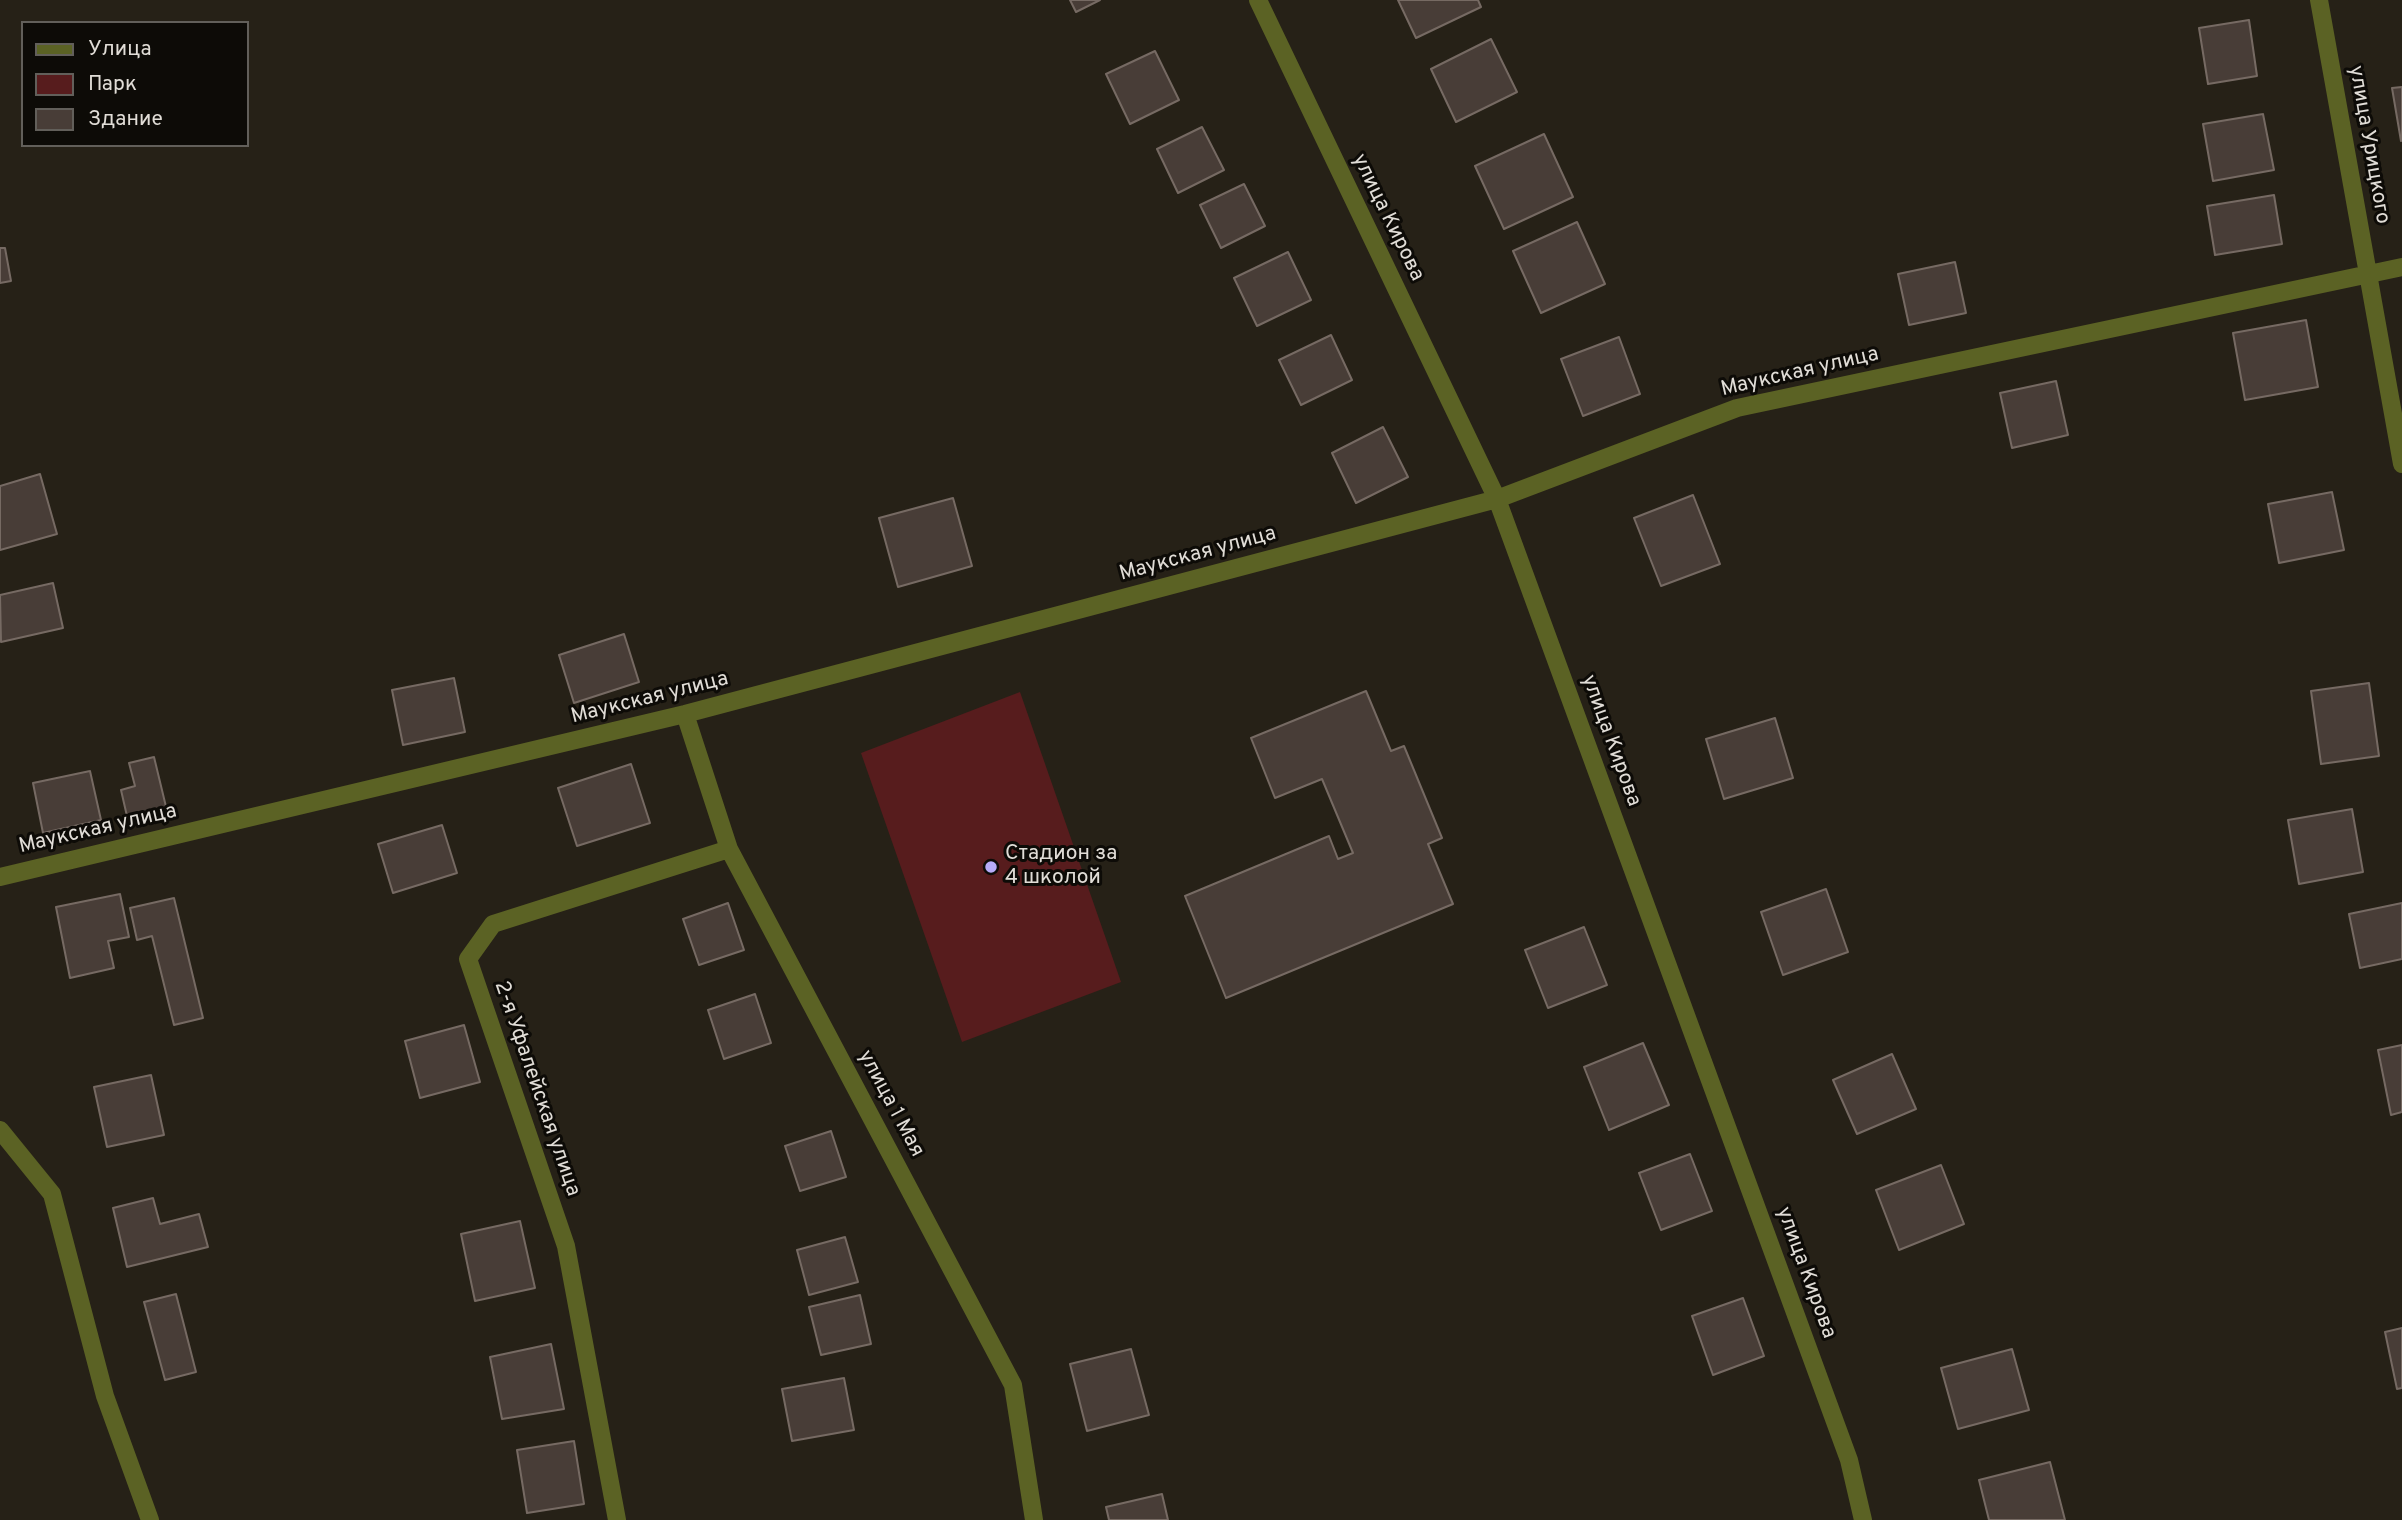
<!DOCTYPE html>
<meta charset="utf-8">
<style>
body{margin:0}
#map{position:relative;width:2402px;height:1520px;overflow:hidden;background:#262117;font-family:Overpass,sans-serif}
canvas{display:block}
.legend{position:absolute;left:21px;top:21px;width:228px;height:126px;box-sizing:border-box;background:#0d0b07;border:2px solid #625f5a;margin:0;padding:9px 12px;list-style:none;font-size:21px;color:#e1ddd7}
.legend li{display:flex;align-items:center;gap:14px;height:35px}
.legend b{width:35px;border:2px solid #625f5a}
</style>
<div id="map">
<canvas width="2402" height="1520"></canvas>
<ul class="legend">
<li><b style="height:9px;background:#5b6224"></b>Улица</li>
<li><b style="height:19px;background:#571c1d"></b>Парк</li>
<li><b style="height:19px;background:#483d37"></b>Здание</li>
</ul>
</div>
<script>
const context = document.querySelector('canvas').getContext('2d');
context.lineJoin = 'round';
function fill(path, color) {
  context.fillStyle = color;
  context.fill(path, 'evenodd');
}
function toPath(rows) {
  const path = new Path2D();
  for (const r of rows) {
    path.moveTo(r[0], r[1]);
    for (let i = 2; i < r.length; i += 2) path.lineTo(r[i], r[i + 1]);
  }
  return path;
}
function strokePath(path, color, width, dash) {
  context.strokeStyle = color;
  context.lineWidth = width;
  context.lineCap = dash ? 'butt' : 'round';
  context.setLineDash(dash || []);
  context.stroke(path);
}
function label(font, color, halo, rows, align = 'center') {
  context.font = font + ' Overpass,sans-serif';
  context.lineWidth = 6;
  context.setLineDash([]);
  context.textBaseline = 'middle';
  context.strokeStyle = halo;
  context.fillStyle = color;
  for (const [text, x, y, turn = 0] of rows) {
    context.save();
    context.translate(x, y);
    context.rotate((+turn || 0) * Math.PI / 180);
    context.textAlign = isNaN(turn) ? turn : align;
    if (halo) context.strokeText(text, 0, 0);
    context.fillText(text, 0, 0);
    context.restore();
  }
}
fill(toPath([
 [1020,692,1121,982,962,1042,861,753]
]), '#571c1d');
const building = toPath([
 [1070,0,1100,0,1076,12,1070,0],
 [1398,0,1478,0,1481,7,1416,38,1398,0],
 [2249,20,2257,76,2208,84,2199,28,2249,20],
 [1491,39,1517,92,1456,122,1431,69,1491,39],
 [1155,51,1179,100,1130,124,1106,74,1155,51],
 [2402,87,2402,140,2401,141,2392,88,2402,87],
 [2263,114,2274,170,2213,181,2203,124,2263,114],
 [1202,127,1224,170,1178,193,1157,149,1202,127],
 [1544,134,1573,197,1504,229,1475,166,1544,134],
 [1244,184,1265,226,1221,248,1200,205,1244,184],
 [2274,195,2282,244,2215,255,2207,206,2274,195],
 [1577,222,1605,284,1541,313,1513,251,1577,222],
 [0,248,5,248,11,281,0,283,0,248],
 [1288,252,1311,300,1257,326,1234,278,1288,252],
 [1955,262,1966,313,1909,325,1898,274,1955,262],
 [2306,320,2318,387,2245,400,2233,333,2306,320],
 [1331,335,1352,380,1301,405,1279,360,1331,335],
 [1619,337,1640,394,1583,416,1561,359,1619,337],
 [2056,381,2068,435,2012,448,2000,393,2056,381],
 [1383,427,1408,477,1356,503,1332,453,1383,427],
 [40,474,57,534,0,550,0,486,40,474],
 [2332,492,2344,550,2279,563,2268,504,2332,492],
 [1693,495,1720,564,1661,586,1634,518,1693,495],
 [953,498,972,566,898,587,879,518,953,498],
 [53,583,63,628,1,642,0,595,53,583],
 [624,634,639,682,574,703,559,655,624,634],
 [454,678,465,732,403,745,392,690,454,678],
 [2369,683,2379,756,2321,764,2311,691,2369,683],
 [1366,691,1391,751,1404,746,1442,838,1428,844,1453,904,1226,998,1185,896,1329,836,1338,859,1353,853,1322,779,1275,798,1251,738,1366,691],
 [1775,718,1793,778,1724,799,1706,739,1775,718],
 [154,757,168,815,129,825,121,790,135,786,129,763,154,757],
 [631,764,650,823,577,846,558,788,631,764],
 [90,771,101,820,43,833,33,783,90,771],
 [2352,809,2363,872,2299,884,2288,820,2352,809],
 [442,825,457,873,393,893,378,844,442,825],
 [1826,889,1848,952,1783,975,1761,912,1826,889],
 [120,894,129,937,108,941,114,968,70,978,56,907,120,894],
 [174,898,203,1018,174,1025,152,936,137,940,130,908,174,898],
 [728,903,744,950,699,965,683,919,728,903],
 [2402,903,2402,959,2360,968,2349,914,2402,903],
 [1584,927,1607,985,1548,1008,1525,950,1584,927],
 [755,994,771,1043,724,1059,708,1010,755,994],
 [464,1025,480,1082,420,1098,405,1041,464,1025],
 [1643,1043,1669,1105,1609,1130,1584,1067,1643,1043],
 [2402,1045,2402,1112,2391,1115,2378,1050,2402,1045],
 [1892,1054,1916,1109,1857,1134,1833,1080,1892,1054],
 [151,1075,164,1135,107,1147,94,1087,151,1075],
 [831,1131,846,1177,800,1191,785,1146,831,1131],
 [1690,1154,1712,1211,1661,1230,1639,1173,1690,1154],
 [1941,1165,1964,1224,1899,1250,1876,1190,1941,1165],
 [153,1198,160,1224,199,1214,208,1247,127,1267,113,1208,153,1198],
 [520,1221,535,1288,475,1301,461,1234,520,1221],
 [845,1237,858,1282,809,1295,797,1250,845,1237],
 [176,1294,196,1372,165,1380,144,1302,176,1294],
 [860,1295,871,1344,821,1355,809,1307,860,1295],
 [1743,1298,1764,1356,1713,1375,1692,1316,1743,1298],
 [2402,1328,2402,1388,2397,1389,2385,1332,2402,1328],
 [551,1344,564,1409,502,1419,490,1357,551,1344],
 [1131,1349,1149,1415,1087,1431,1070,1364,1131,1349],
 [2012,1349,2029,1410,1958,1429,1941,1368,2012,1349],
 [844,1378,854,1430,792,1441,782,1389,844,1378],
 [574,1441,584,1504,527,1513,517,1450,574,1441],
 [2050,1462,2065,1520,1989,1520,1979,1480,2050,1462],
 [1162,1494,1168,1520,1109,1520,1106,1507,1162,1494]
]);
fill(building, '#483d37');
strokePath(building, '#766a63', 2);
strokePath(toPath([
 [1258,0,1497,499,1849,1460,1863,1520],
 [2319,0,2402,464],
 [685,714,729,849,1013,1385,1034,1520],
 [0,877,685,714,1497,499,1737,408,2402,267],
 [0,1130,52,1194,105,1396,150,1520],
 [617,1520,566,1246,468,959,493,924,729,849]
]), '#5b6224', 18);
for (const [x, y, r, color] of [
 [991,867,7,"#b7abf8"]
]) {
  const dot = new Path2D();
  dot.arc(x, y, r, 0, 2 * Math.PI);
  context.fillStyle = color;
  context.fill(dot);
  strokePath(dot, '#0d0b07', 2.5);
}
label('21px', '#e1ddd7', '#0d0b07', [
 ["улица Урицкого",2368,145,80],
 ["улица Кирова",1387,218,64],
 ["Маукская улица",1800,373,-13],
 ["Маукская улица",1198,555,-15],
 ["Маукская улица",650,699,-14],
 ["улица Кирова",1610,741,70],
 ["Маукская улица",98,830,-13],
 ["2-я Уфалейская улица",536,1089,71],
 ["улица 1 Мая",890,1104,62],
 ["улица Кирова",1805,1273,70]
]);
label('21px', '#e1ddd7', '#0d0b07', [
 ["Стадион за",1005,855],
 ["4 школой",1005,879]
], 'left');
</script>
